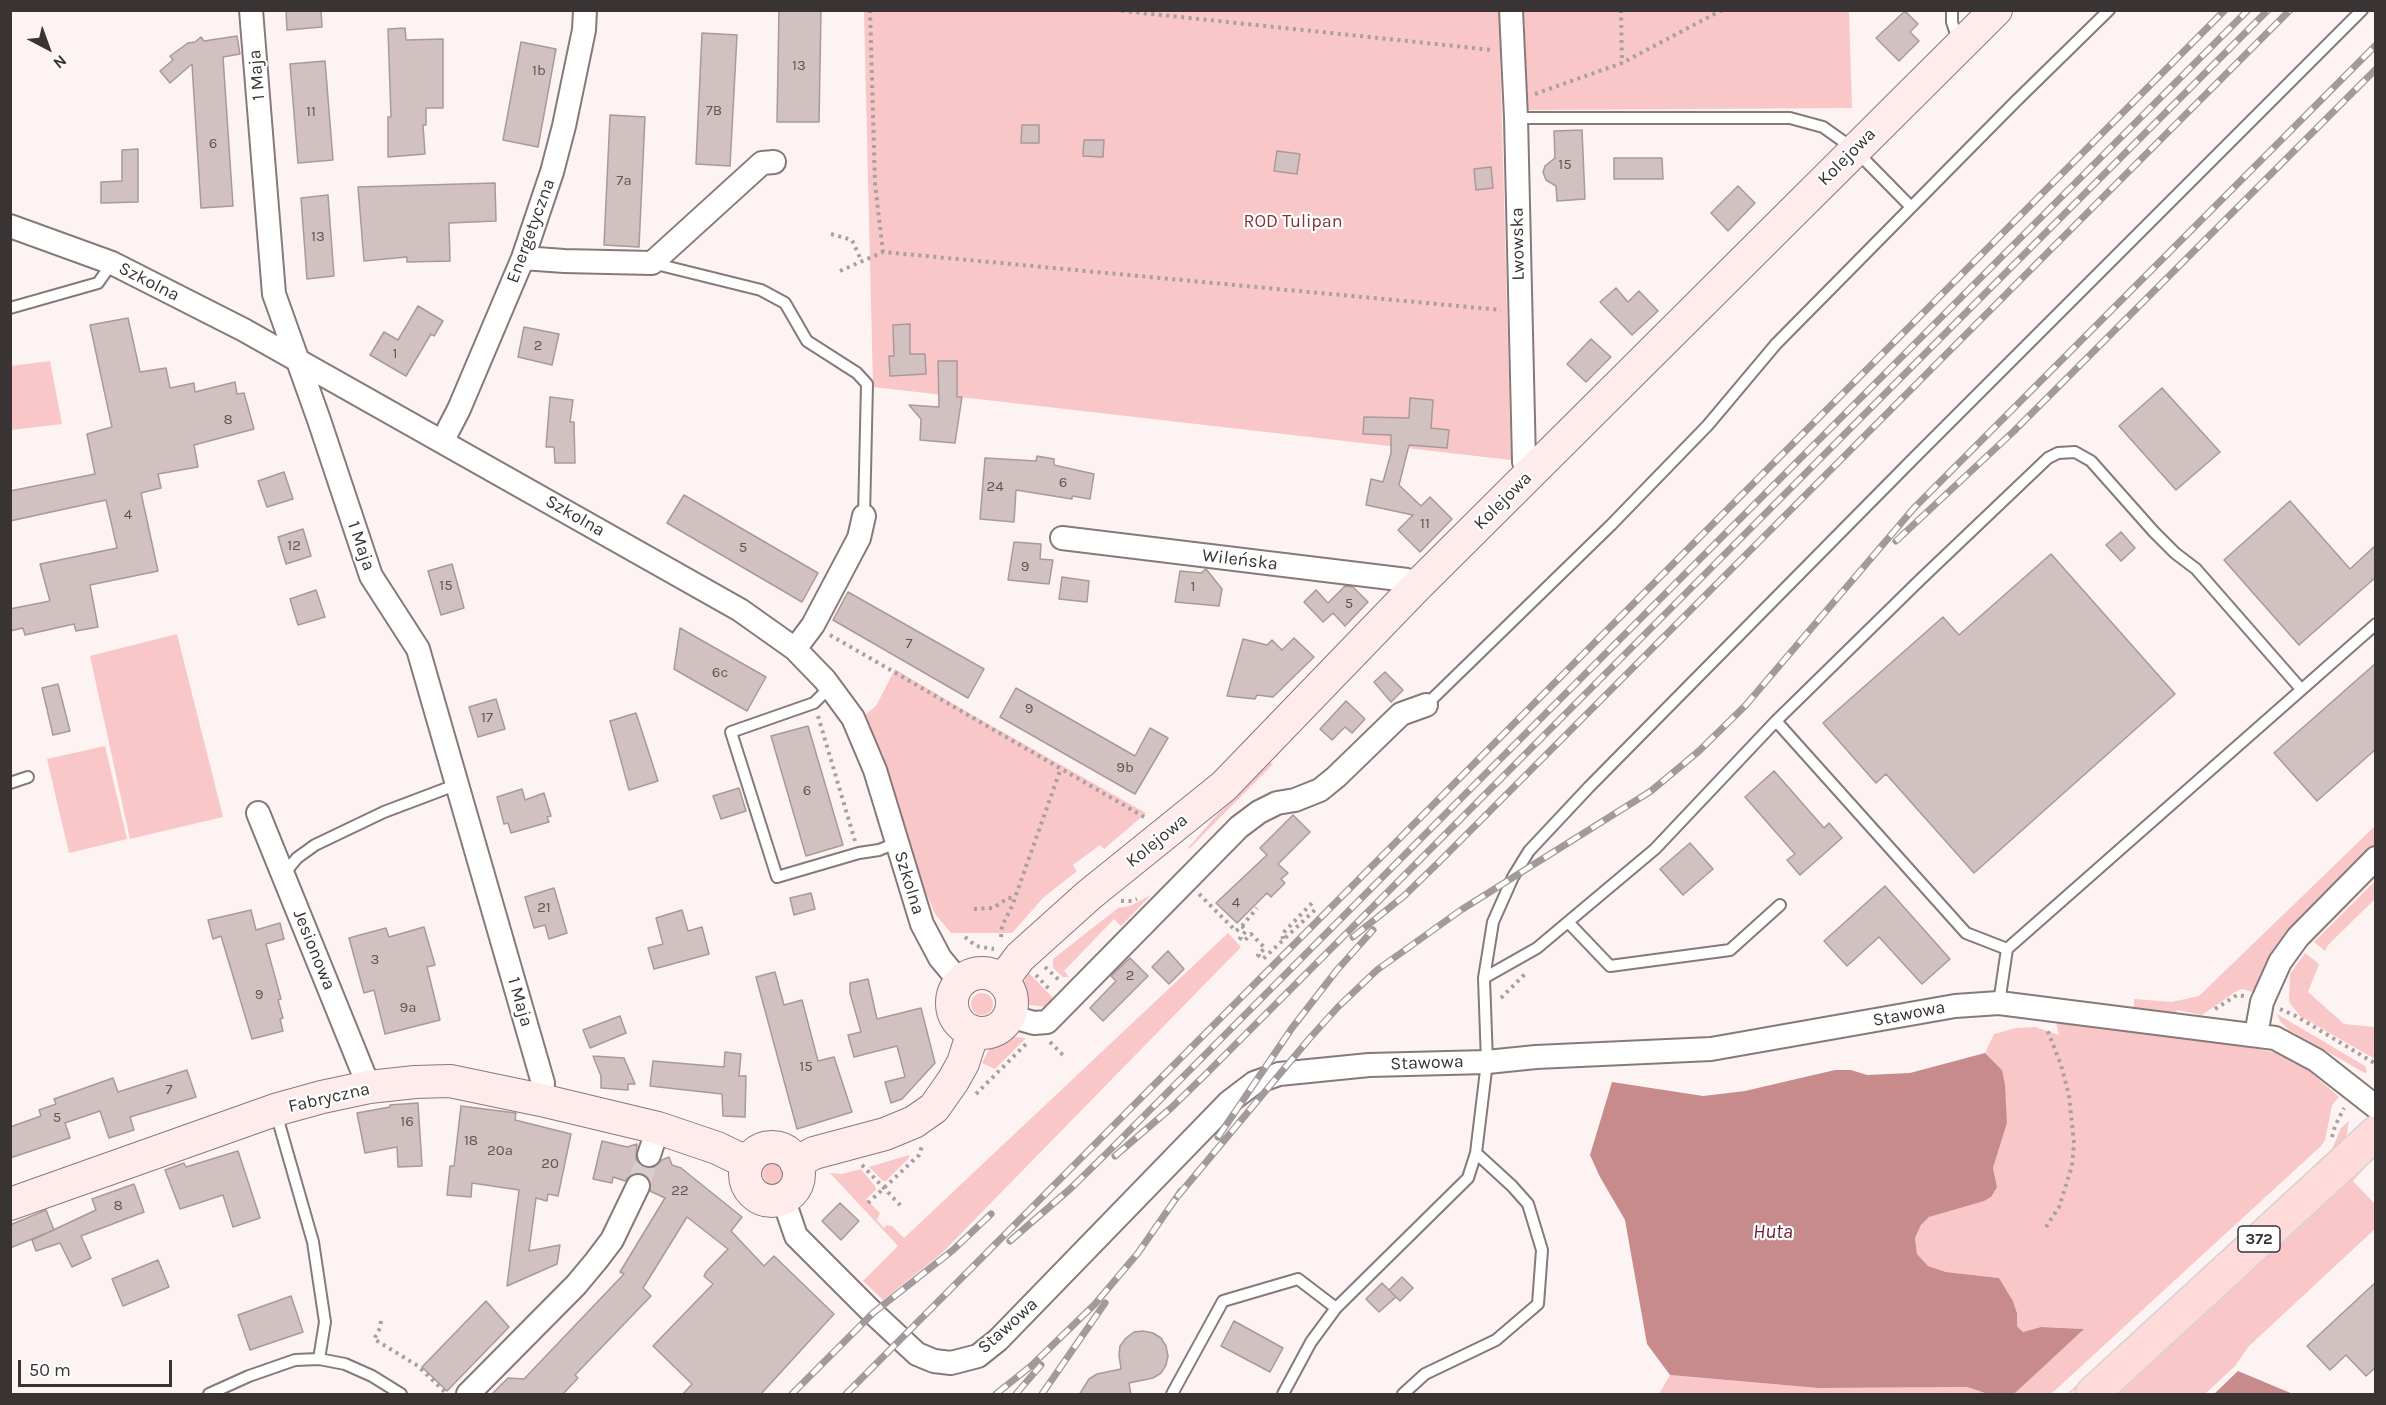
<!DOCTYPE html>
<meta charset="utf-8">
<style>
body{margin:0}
#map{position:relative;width:2386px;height:1405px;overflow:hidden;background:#fdf3f2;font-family:Karla,sans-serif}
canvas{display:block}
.frame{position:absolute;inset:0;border:12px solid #393333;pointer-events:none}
.north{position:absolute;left:18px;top:18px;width:60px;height:60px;-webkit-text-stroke:4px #fff;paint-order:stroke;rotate:139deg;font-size:16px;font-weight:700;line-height:24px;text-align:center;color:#393333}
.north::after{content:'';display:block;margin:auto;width:21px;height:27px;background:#393333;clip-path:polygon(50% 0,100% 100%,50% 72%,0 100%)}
.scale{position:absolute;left:18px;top:1360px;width:154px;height:27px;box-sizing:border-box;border:3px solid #393333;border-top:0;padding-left:8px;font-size:18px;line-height:21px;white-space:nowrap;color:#393333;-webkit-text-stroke:4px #fff;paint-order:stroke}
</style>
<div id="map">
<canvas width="2386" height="1405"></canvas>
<div class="frame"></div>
<div class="north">N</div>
<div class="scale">50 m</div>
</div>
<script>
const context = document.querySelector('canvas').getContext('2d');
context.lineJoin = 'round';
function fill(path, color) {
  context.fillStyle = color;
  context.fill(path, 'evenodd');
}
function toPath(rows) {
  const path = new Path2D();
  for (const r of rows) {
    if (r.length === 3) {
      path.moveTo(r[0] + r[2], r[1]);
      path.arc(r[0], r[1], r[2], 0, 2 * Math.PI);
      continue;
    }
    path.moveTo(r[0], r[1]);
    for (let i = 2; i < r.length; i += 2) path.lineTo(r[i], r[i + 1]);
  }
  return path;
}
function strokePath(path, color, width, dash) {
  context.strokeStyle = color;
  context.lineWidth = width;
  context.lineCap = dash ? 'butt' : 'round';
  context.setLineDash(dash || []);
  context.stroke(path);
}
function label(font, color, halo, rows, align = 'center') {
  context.font = font + ' Karla,sans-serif';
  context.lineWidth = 4.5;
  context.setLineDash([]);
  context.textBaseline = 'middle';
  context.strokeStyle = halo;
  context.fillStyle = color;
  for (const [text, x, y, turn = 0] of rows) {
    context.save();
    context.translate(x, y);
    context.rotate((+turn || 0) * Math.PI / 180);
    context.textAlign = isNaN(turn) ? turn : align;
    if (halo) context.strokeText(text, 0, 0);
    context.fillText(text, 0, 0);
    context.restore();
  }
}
fill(toPath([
 [864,11,1499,11,1511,460,873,387],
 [1524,11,1849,11,1852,108,1528,110],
 [50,361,62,424,11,430,11,366],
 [177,634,223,817,130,839,90,656],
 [895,669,962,709,1146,813,1104,849,1100,845,1073,865,1077,871,1043,898,1012,933,951,933,935,914,921,881,906,840,883,754,862,717,876,706],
 [105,746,127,839,69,853,47,759],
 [1270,762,1273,764,1189,849,1188,848,1214,818],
 [2375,826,2375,846,2300,921,2279,946,2253,992,2243,989,2238,990,2202,1015,2177,1010,2176,1013,2134,1007,2134,999,2172,1002,2199,996],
 [2375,881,2375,899,2328,945,2325,951,2314,942],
 [1151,895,1121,926,1114,919,1064,971,1069,977,1063,977,1053,968,1053,959,1118,908,1130,906],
 [1228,933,1241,947,942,1253,883,1300,863,1281,898,1246,830,1173,842,1174,861,1169,875,1186,876,1190,866,1199,880,1213,877,1220,884,1228,887,1225,892,1226,904,1238],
 [2305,953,2319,964,2308,992,2344,1024,2375,1027,2375,1059,2300,1016,2289,1002,2290,974],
 [1029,973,1053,998,1052,1003,1047,1007,1030,1005,1023,997,1022,986],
 [982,1004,11],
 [2277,1014,2365,1066,2367,1072,2365,1073,2289,1030,2280,1021],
 [2056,1022,2229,1044,2278,1053,2306,1068,2339,1097,2332,1105,2325,1140,2321,1146,2051,1394,2014,1394,2083,1329,2041,1327,2023,1332,2017,1326,2017,1313,2013,1301,1999,1278,1946,1272,1928,1266,1917,1254,1915,1238,1921,1225,1929,1217,1951,1210,1997,1187,1993,1168,2007,1123,2002,1070,1985,1053,1994,1034,2016,1028,2035,1027,2059,1035],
 [1015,1037,1026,1038,995,1069,982,1063,992,1044,999,1040],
 [2349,1121,2347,1134,2342,1143,2070,1394,2067,1394,2332,1149,2341,1128],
 [909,1155,909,1158,886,1181,883,1181,869,1167],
 [2375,1156,2353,1181,2375,1204,2375,1229,2249,1346,2235,1366,2205,1394,2108,1394],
 [774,1174,11],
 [1670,1375,1818,1388,1967,1387,1988,1394,1659,1394]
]), '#f9c7c7');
fill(toPath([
 [1985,1053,2002,1070,2005,1085,2007,1123,1993,1168,1997,1187,1991,1197,1984,1201,1929,1217,1921,1225,1915,1238,1917,1254,1928,1266,1946,1272,1999,1278,2013,1301,2017,1313,2017,1326,2023,1332,2041,1327,2084,1329,2014,1394,1988,1394,1967,1387,1818,1388,1670,1375,1647,1344,1625,1220,1600,1177,1590,1155,1612,1082,1703,1096,1745,1091,1835,1070,1851,1070,1867,1075,1910,1073],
 [2238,1371,2293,1394,2214,1394]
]), '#c88b8c');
const building = toPath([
 [286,10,321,10,322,27,287,30,286,10],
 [779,10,821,10,819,122,777,122,779,10],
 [1905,11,1918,24,1910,32,1919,41,1899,61,1876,38,1905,11],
 [405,28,406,40,443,39,443,108,426,108,426,125,423,125,425,154,388,157,388,117,391,117,388,29,405,28],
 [702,33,737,35,730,166,696,164,702,33],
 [237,36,240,54,223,57,233,206,201,208,192,64,170,83,160,71,173,60,170,56,188,43,195,42,201,37,204,41,237,36],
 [521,42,556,49,538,147,503,140,521,42],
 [325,61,333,160,298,163,290,64,325,61],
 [610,115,645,117,639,247,604,245,610,115],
 [1022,125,1039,125,1039,143,1021,143,1022,125],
 [1582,130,1585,199,1557,201,1556,186,1546,180,1543,172,1545,166,1555,158,1554,131,1582,130],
 [1084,140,1104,140,1103,157,1083,156,1084,140],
 [138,149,138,202,101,203,101,182,122,181,122,150,138,149],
 [1277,151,1300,154,1297,174,1274,171,1277,151],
 [1614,158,1662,158,1663,179,1614,179,1614,158],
 [1491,167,1493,188,1476,190,1474,169,1491,167],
 [495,183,496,221,449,223,450,261,407,262,407,257,364,261,358,187,495,183],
 [1738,186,1755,203,1728,231,1711,213,1738,186],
 [328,195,334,276,307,279,301,198,328,195],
 [1616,288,1628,302,1639,291,1658,311,1632,335,1600,302,1616,288],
 [418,306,443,321,434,336,431,334,406,376,370,355,384,332,398,340,418,306],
 [128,318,140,372,166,368,170,388,194,383,195,392,235,382,237,394,244,393,254,429,194,445,198,467,158,474,161,488,141,493,158,571,90,585,98,627,76,631,74,624,25,635,23,628,10,631,10,609,50,601,40,564,117,548,106,500,10,521,10,491,95,474,87,434,112,427,90,325,128,318],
 [910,324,910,354,925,354,926,374,890,376,889,356,894,356,893,325,910,324],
 [524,327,559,334,552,365,518,357,524,327],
 [1591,339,1611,357,1586,382,1567,364,1591,339],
 [938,361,957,361,957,397,962,397,955,443,920,440,921,419,909,405,939,407,938,361],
 [2162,388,2220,452,2176,490,2119,426,2162,388],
 [550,397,573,400,570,422,574,422,575,463,555,463,554,447,546,447,550,397],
 [1410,398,1433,400,1431,428,1449,430,1447,448,1409,445,1399,485,1421,506,1430,497,1452,519,1420,552,1398,530,1413,515,1366,505,1371,479,1383,482,1391,453,1391,435,1363,434,1364,417,1409,418,1410,398],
 [1037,456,1054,459,1054,465,1094,474,1090,499,1072,496,1072,499,1016,490,1014,522,980,519,985,458,1036,461,1037,456],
 [284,472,293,499,267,507,258,481,284,472],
 [684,495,818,573,802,602,667,523,684,495],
 [2290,501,2350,569,2376,545,2376,577,2299,645,2224,560,2290,501],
 [303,529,311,556,286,564,278,537,303,529],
 [2121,532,2135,548,2121,561,2106,545,2121,532],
 [1014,542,1041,544,1040,559,1053,560,1049,584,1008,580,1014,542],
 [2051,554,2175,694,1974,873,1886,774,1876,783,1823,723,1943,617,1959,635,2051,554],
 [452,564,464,608,441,615,428,571,452,564],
 [1206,569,1222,589,1219,606,1175,602,1180,571,1201,573,1206,569],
 [1062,577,1089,581,1087,602,1059,599,1062,577],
 [1345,586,1353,587,1368,602,1345,626,1333,613,1323,622,1304,602,1316,590,1328,603,1345,586],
 [316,590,325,617,298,625,290,599,316,590],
 [848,592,984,669,968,698,833,620,848,592],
 [680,628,766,677,747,711,674,669,680,628],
 [1294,638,1314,657,1273,697,1257,695,1255,699,1227,696,1243,639,1267,645,1272,640,1282,650,1294,638],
 [2376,663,2376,749,2317,801,2274,753,2376,663],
 [1385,672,1403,690,1391,702,1374,682,1385,672],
 [58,684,70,731,53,735,42,688,58,684],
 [1016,688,1135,756,1150,728,1168,738,1135,794,1000,717,1016,688],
 [496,699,505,729,478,737,469,707,496,699],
 [1346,701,1365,719,1352,733,1345,727,1332,740,1320,729,1346,701],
 [636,713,658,781,629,790,610,721,636,713],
 [808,726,843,845,806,856,771,736,808,726],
 [1774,771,1824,828,1829,823,1842,838,1800,875,1787,860,1795,854,1745,797,1774,771],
 [739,788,746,811,721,819,713,796,739,788],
 [522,789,525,800,544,793,551,816,547,817,549,822,511,833,508,823,504,824,497,797,522,789],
 [1293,815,1310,832,1278,864,1288,873,1281,879,1285,883,1271,897,1267,893,1237,923,1216,903,1267,855,1260,848,1293,815],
 [1690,843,1713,869,1683,895,1660,869,1690,843],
 [1885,886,1950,959,1922,984,1879,937,1847,966,1824,941,1885,886],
 [554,888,567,933,549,939,545,925,534,928,525,897,554,888],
 [811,893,815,909,794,915,790,898,811,893],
 [251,910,256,930,280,923,284,939,266,944,281,999,278,1000,283,1018,280,1019,283,1031,252,1039,221,936,213,939,208,920,251,910],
 [682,910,688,931,702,927,709,954,654,969,648,948,663,944,656,918,682,910],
 [424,927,435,965,427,967,440,1020,385,1034,374,990,364,993,349,938,386,928,389,937,424,927],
 [1168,951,1184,969,1169,984,1152,967,1168,951],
 [1130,958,1148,976,1103,1021,1090,1008,1116,981,1111,976,1130,958],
 [775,972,784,1005,802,1000,818,1061,834,1057,852,1112,797,1129,756,977,775,972],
 [868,979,877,1019,921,1008,935,1063,902,1099,891,1103,885,1082,905,1077,897,1046,854,1057,848,1035,861,1032,850,993,850,983,868,979],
 [620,1016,626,1033,590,1048,583,1030,620,1016],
 [725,1052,741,1054,739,1076,746,1076,745,1117,723,1116,722,1094,650,1086,653,1061,724,1067,725,1052],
 [593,1056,624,1058,635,1084,628,1084,628,1090,601,1088,601,1076,593,1056],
 [187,1070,196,1097,130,1117,134,1130,109,1138,100,1111,65,1123,70,1138,10,1158,10,1127,41,1116,39,1110,56,1104,54,1099,113,1078,118,1092,187,1070],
 [418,1103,422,1166,398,1167,397,1147,365,1153,357,1113,390,1107,390,1105,418,1103],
 [461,1106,516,1113,515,1120,571,1134,558,1196,548,1194,547,1201,536,1198,529,1251,560,1245,557,1264,507,1286,519,1190,472,1183,471,1197,447,1195,450,1166,454,1166,461,1106],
 [602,1141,627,1147,637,1144,636,1158,639,1164,645,1168,652,1168,662,1160,669,1157,672,1165,681,1168,742,1217,731,1231,764,1266,774,1256,834,1314,760,1395,682,1395,692,1384,653,1346,713,1284,704,1276,706,1272,728,1249,687,1217,643,1288,651,1296,575,1375,578,1378,562,1395,491,1395,508,1378,524,1379,624,1274,620,1272,665,1198,650,1191,649,1179,643,1174,631,1175,625,1181,613,1177,612,1183,593,1179,602,1141],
 [238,1151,260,1218,233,1227,223,1195,180,1209,165,1170,184,1163,186,1167,238,1151],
 [134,1184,144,1212,81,1236,91,1258,72,1267,60,1243,36,1251,32,1240,96,1210,92,1199,134,1184],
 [840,1203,859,1221,841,1240,822,1221,840,1203],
 [46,1210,54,1230,10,1248,10,1225,46,1210],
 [158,1260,169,1287,123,1306,112,1279,158,1260],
 [1402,1277,1413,1288,1400,1301,1389,1290,1402,1277],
 [2376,1282,2376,1367,2366,1376,2346,1355,2330,1370,2307,1346,2376,1282],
 [1382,1283,1396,1297,1379,1312,1366,1299,1382,1283],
 [291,1296,303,1332,250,1350,238,1315,291,1296],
 [486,1301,509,1327,447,1391,422,1367,486,1301],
 [1234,1321,1283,1348,1270,1372,1221,1346,1234,1321],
 [1143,1331,1153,1333,1161,1338,1166,1346,1168,1356,1166,1365,1161,1373,1153,1378,1129,1383,1131,1395,1079,1395,1089,1379,1097,1374,1121,1369,1119,1355,1120,1346,1126,1338,1134,1332,1143,1331]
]);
fill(building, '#d1c1c0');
strokePath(building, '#a99999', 1.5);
strokePath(toPath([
 [638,1186,649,1155]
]), '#d6cdcc', 22, [22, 11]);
const lane = toPath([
 [1952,10,1952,22,1955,31,1963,39],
 [1516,118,1790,118,1823,127,1854,149,1911,207],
 [652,263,761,290,785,303,807,341,857,373,867,384,864,516],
 [10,308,98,283,112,263],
 [830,687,814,703,731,732,777,877,859,853,879,850,896,843],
 [1426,705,1611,525,1708,425,1776,344,2016,101,2109,10],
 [1776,721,1966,933,2007,949,1999,1003],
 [10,783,28,777],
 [283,875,297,858,315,845,384,812,458,784],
 [1568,922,1610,966,1730,950,1780,905],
 [2007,949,2376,624],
 [1484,978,1537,948,1655,849,1776,721,1922,578,2048,458,2058,453,2075,452,2091,461,2154,532,2175,553,2196,569,2301,689],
 [276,1113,313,1242,325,1322,319,1359],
 [209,1394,249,1376,295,1360,319,1359,345,1364,372,1376,401,1394],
 [1172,1394,1223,1301,1298,1279,1336,1308],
 [1283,1394,1311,1342,1336,1308,1468,1178,1476,1153,1487,1062,1484,978,1493,922,1513,877,1529,851,1589,787,1913,459,2362,10],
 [1403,1394,1425,1374,1496,1340,1538,1304,1542,1250,1528,1204,1512,1186,1476,1153]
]);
const street = toPath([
 [251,10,274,294,319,420,371,576,418,649,543,1083,541,1100],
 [1511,10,1516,118,1524,462,1529,475],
 [10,226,112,263,244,330,740,610,795,649,825,680,853,718,875,770,922,924,940,958,960,982],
 [523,258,564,261,652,263,762,163,774,162],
 [443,440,459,409,523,258,552,172,564,126,584,30,585,10],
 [1062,538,1407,580,1415,588],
 [795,649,813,625,859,538,864,516],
 [258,813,369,1087],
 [1009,1016,1034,1023,1047,1022,1239,827,1259,812,1277,803,1295,800,1320,790,1336,777,1401,714,1426,705],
 [2256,1035,2262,1002,2280,962,2298,937,2376,858],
 [649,1155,658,1128],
 [783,1198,796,1236,873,1313,917,1354,934,1361,951,1363,978,1356,998,1340,1229,1102,1254,1083,1279,1074,1369,1065,1487,1062,1536,1057,1711,1049,1955,1006,1999,1003,2275,1038,2316,1060,2376,1107],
 [468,1394,576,1285,596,1261,612,1240,638,1186]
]);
const secondary = toPath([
 [982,1003,30],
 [1002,981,1020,957,1089,895,1224,786,1415,588,1996,10],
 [772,1174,27],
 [796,1163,814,1153,885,1134,914,1122,934,1108,953,1081,963,1063,973,1032],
 [10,1204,275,1110,322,1097,369,1087,415,1082,450,1081,541,1100,658,1128,717,1148,746,1162]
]);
const primary = toPath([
 [2092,1394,2376,1133]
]);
strokePath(lane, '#887979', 14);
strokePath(street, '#887979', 26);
strokePath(secondary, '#887979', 34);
strokePath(primary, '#d3d2d2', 36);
strokePath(toPath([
 [870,10,875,184,883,252],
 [1114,10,1492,50],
 [1621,10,1622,63],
 [1535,94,1622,63,1722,10],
 [831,234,852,240,861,260],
 [840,271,883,252,1501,310],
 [830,635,1146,818],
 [818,716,855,841],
 [1199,894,1236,931,1242,926,1246,931,1240,938,1244,941,1251,934,1265,948,1258,955,1263,959,1318,907],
 [1121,901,1132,901,1137,899],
 [974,909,993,908,1008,898,1015,898],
 [1242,926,1257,908],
 [965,937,976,946,994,949],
 [1001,937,1002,926,1012,906,1061,768],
 [1283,939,1282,934,1313,902],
 [1045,967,1059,980],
 [1036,975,1049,989],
 [1501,998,1525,974],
 [2215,1009,2237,995,2244,996],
 [2280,1009,2296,1016,2376,1064],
 [1050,1042,1063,1055],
 [976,1094,1028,1042],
 [2332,1137,2335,1126,2344,1108],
 [862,1165,902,1207],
 [868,1203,919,1155,922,1146],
 [2046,1227,2059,1207,2072,1166,2074,1143,2069,1095,2061,1065,2047,1029],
 [381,1321,380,1328,374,1339,418,1366,447,1394]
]), '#a8a09f', 4, [3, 4.5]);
strokePath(lane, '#fff', 10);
strokePath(street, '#fff', 22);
strokePath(secondary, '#feeced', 32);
strokePath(primary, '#fedada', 33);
const rail = toPath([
 [1896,541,2013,432,2376,69],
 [1353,937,1404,896,1439,862,2290,10],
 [1218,1137,1292,1028,1337,970,1373,930],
 [1115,1156,1171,1108,1205,1075,2268,10],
 [1177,1197,1309,1039,1338,1007,1377,970,1461,910,1651,791,1699,751,1745,706,1914,508,2376,45],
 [1010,1241,1070,1189,1108,1152,2248,10],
 [792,1394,873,1313,953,1250,991,1214],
 [846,1394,2225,10],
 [996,1394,1031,1366,1095,1304,1138,1253,1181,1191],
 [1016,1394,1041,1365],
 [1042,1394,1105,1303]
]);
strokePath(rail, '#a29a9a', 7);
strokePath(rail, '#fff', 4.5, [14]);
label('15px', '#5f5656', null, [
 ["13",799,66],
 ["1b",539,71],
 ["7B",714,111],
 ["11",311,112],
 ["6",213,144],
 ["15",1565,165],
 ["7a",624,181],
 ["13",318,237],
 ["2",538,346],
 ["1",395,354],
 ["8",228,420],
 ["6",1063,483],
 ["24",995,487],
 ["4",128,515],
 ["11",1425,524],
 ["12",294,546],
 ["5",743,548],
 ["9",1025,567],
 ["15",446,586],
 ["1",1193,587],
 ["5",1349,604],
 ["7",909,644],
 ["6c",720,673],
 ["9",1029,709],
 ["17",487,718],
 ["9b",1125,768],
 ["6",807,791],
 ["4",1236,903],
 ["21",544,908],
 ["3",375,960],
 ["2",1130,976],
 ["9",259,995],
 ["9a",408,1008],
 ["15",806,1067],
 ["7",169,1090],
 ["5",57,1118],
 ["16",407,1122],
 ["18",471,1141],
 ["20a",500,1151],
 ["20",550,1164],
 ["22",680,1191],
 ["8",118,1206]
]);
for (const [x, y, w] of [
 [2259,1239,42]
]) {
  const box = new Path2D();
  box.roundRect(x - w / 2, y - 13, w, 26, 4.5);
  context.fillStyle = '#fff';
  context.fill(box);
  strokePath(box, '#393333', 1.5);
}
label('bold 16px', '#393333', null, [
 ["372",2259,1239]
]);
label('18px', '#393333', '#fff', [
 ["1 Maja",257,75,-95],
 ["Kolejowa",1847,157,-45],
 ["Energetyczna",531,231,-70],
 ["Lwowska",1518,244,-91],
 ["Szkolna",149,282,27],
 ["Kolejowa",1503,501,-45],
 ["Szkolna",575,516,30],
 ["1 Maja",361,546,71],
 ["Wileńska",1240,560,7],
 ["Kolejowa",1157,841,-39],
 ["Szkolna",909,883,73],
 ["Jesionowa",314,950,68],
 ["1 Maja",520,1002,74],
 ["Stawowa",1909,1014,-11],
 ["Stawowa",1427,1063,-2],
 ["Fabryczna",329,1098,-13],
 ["Stawowa",1008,1326,-42]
]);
label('18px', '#803439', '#fff', [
 ["ROD Tulipan",1293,222]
]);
label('italic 20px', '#6a2028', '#fff', [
 ["Huta",1773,1232]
]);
</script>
